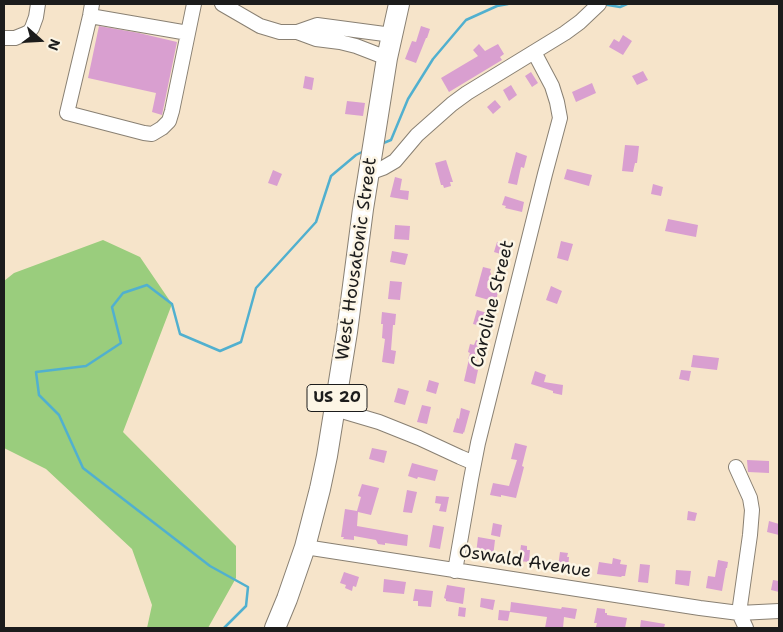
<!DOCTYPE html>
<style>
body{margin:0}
#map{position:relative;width:783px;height:632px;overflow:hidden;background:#f6e4ca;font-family:"Shantell Sans",sans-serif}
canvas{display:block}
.frame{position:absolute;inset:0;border:5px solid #1c1c1c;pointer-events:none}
.north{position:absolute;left:15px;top:15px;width:50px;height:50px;-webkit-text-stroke:4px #fcf5e5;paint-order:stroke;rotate:109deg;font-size:14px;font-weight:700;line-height:20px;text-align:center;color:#1c1c1c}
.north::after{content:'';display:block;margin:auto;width:18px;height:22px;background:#1c1c1c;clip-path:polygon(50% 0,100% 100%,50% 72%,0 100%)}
</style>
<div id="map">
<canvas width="783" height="632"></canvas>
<div class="frame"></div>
<div class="north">N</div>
</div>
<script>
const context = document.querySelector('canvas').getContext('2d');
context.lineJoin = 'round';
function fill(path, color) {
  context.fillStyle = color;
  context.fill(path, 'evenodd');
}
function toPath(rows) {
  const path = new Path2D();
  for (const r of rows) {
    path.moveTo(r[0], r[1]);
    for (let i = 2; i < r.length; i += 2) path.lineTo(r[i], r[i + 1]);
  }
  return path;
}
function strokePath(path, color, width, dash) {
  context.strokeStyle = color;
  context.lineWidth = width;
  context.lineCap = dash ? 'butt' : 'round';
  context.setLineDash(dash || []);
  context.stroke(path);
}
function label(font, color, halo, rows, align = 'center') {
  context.font = font + ' "Shantell Sans",sans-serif';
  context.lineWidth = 5;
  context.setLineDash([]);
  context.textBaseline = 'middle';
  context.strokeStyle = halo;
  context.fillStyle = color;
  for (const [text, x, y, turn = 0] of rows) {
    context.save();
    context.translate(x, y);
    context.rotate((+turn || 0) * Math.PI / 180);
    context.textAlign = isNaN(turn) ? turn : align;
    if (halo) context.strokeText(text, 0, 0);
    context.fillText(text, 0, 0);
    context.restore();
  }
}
fill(toPath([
 [103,240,140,257,172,304,123,432,236,546,236,578,208,628,147,628,152,605,132,549,46,469,4,448,4,281,14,273]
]), '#9acd7d');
strokePath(toPath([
 [602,4,620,7,627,4],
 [381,144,391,140,408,99,433,59,466,20,497,6,508,4],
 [224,628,246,606,248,587,210,566,83,468,59,415,39,395,36,372,86,366,121,343,112,307,123,293,147,285,172,304,180,334,220,351,241,342,256,288,316,222,331,176,356,155,364,151]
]), '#51b0cf', 2.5);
fill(toPath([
 [99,26,139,33,177,42,162,115,152,112,156,93,88,78],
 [421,26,430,29,427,38,426,38,416,63,405,59,412,41,416,42],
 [623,35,632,41,623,55,609,47,614,39,619,42],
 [479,44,485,51,498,44,504,54,500,57,502,60,449,92,441,78,478,56,473,50],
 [643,71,648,80,637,85,632,76],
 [531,72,538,83,532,87,525,76],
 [305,76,314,78,312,90,303,88],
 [592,83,596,93,576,102,572,92],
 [511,85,517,95,509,101,503,90],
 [495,100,501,107,493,114,487,107],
 [347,101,365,103,363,116,345,114],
 [625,145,639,146,637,163,635,163,633,172,622,171],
 [516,152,527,156,524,168,521,167,517,185,508,183],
 [446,160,453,182,450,182,451,186,444,188,443,185,441,185,435,163],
 [567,169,592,175,589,186,564,179],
 [273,170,282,174,277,186,268,183],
 [395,177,402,179,400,190,409,191,408,200,390,197],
 [653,184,663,187,661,196,651,194],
 [505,196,524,202,522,212,505,208,506,206,502,205],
 [668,219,698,225,696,237,665,231],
 [395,225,410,226,409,240,394,239],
 [561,241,573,244,568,261,557,258],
 [497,242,510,246,507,256,494,252],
 [392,251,408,254,405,265,390,262],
 [483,267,491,269,490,272,491,273,487,288,498,291,496,302,475,296],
 [390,281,402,282,400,300,388,299],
 [551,286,562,291,557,304,546,300],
 [477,310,494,315,490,328,473,324],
 [382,312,396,314,395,325,393,325,391,350,396,351,394,364,382,362,385,339,382,338,383,324,381,324],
 [476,340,486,343,482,356,478,355,474,369,478,370,475,384,464,381,469,359,468,359,470,353,468,352,470,344,474,345],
 [693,355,719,358,717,370,691,367],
 [681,370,691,371,689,381,679,379],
 [535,371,546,375,544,382,563,385,562,395,553,393,553,391,531,384],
 [429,380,439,383,436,394,426,391],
 [398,388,409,391,405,405,394,402],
 [422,405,431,407,427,424,417,422],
 [461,408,470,411,464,433,463,432,463,434,453,432,457,418,459,419],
 [515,443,527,446,522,466,524,467,516,498,501,495,501,497,490,495,493,483,509,486,517,460,511,459],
 [372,448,387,451,384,463,369,459],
 [747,460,769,461,769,473,748,472],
 [412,463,438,470,435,481,418,477,417,479,408,476],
 [362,484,379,488,371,515,358,512,357,526,408,535,407,546,385,543,385,545,378,544,376,540,354,536,354,540,343,539,344,537,341,537,345,509,357,511,361,497,358,496],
 [407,490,417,492,412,513,403,512],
 [436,496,449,497,446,512,439,511,441,504,435,503],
 [688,511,697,513,695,521,687,520],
 [769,521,779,524,779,535,767,532],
 [493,523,502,525,500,537,491,535],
 [433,525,444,527,440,549,429,547],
 [478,537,495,540,493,557,476,554],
 [521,545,527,546,527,550,530,550,529,562,519,561],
 [560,552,568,553,567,557,569,557,568,569,558,567],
 [613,558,621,560,620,564,627,565,625,576,622,576,621,577,597,574,599,562,612,564],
 [718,560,728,562,727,568,726,568,722,591,706,588,708,576,715,577],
 [640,564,650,565,648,583,638,582],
 [676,570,691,571,689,586,675,584],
 [344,572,359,577,356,587,353,586,352,591,345,588,346,585,340,583],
 [384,579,406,582,404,594,383,592],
 [773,580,779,581,779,592,771,590],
 [447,585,465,588,463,604,446,601,446,599,444,598],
 [415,589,433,591,431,607,418,606,418,601,413,601],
 [481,598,495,600,493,610,480,607],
 [511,602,561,609,562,607,577,609,575,619,564,617,563,628,545,628,547,617,510,612],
 [459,607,466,608,465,617,458,616],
 [597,608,605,609,605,613,607,613,607,615,627,618,625,628,596,627,597,623,594,623],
 [499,610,510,611,508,621,498,620],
 [641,620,665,624,664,628,640,628]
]), '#d99fd0');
const minor = toPath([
 [92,4,90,16,67,113,144,133,152,134,162,128,169,121,172,111,194,4],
 [222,4,260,26,280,32,297,32,317,25,392,35],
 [90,16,188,33],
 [297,32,316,39,340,42,356,46,387,58],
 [4,38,15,38,25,34,29,32,32,28,36,17,38,4],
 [369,173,383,168,395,161,417,135,452,104,467,93,565,33,580,22,599,4],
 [335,409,379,422,419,438,460,457,474,463],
 [736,467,750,498,752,510,750,535,739,613],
 [305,547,700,608,739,613,779,611],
 [455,571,471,479,478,443,545,174,560,118,557,102,552,86,534,52],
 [739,613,746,628]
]);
const highway = toPath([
 [275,628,287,599,305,547,320,489,327,456,347,332,363,209,375,134,387,58,399,4]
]);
strokePath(minor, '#898073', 16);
strokePath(highway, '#898073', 22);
strokePath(minor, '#fff', 14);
strokePath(highway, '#fff', 20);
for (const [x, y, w] of [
 [337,398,60]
]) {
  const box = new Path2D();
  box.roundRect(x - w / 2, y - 13.5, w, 27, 4);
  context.fillStyle = '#fcf5e5';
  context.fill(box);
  strokePath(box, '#1c1c1c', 1);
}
label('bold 16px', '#1c1c1c', null, [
 ["US 20",337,398]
]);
label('18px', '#1c1c1c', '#fcf5e5', [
 ["West Housatonic Street",357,259,-82],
 ["Caroline Street",493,304,-76],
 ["Oswald Avenue",525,562,9]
]);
</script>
